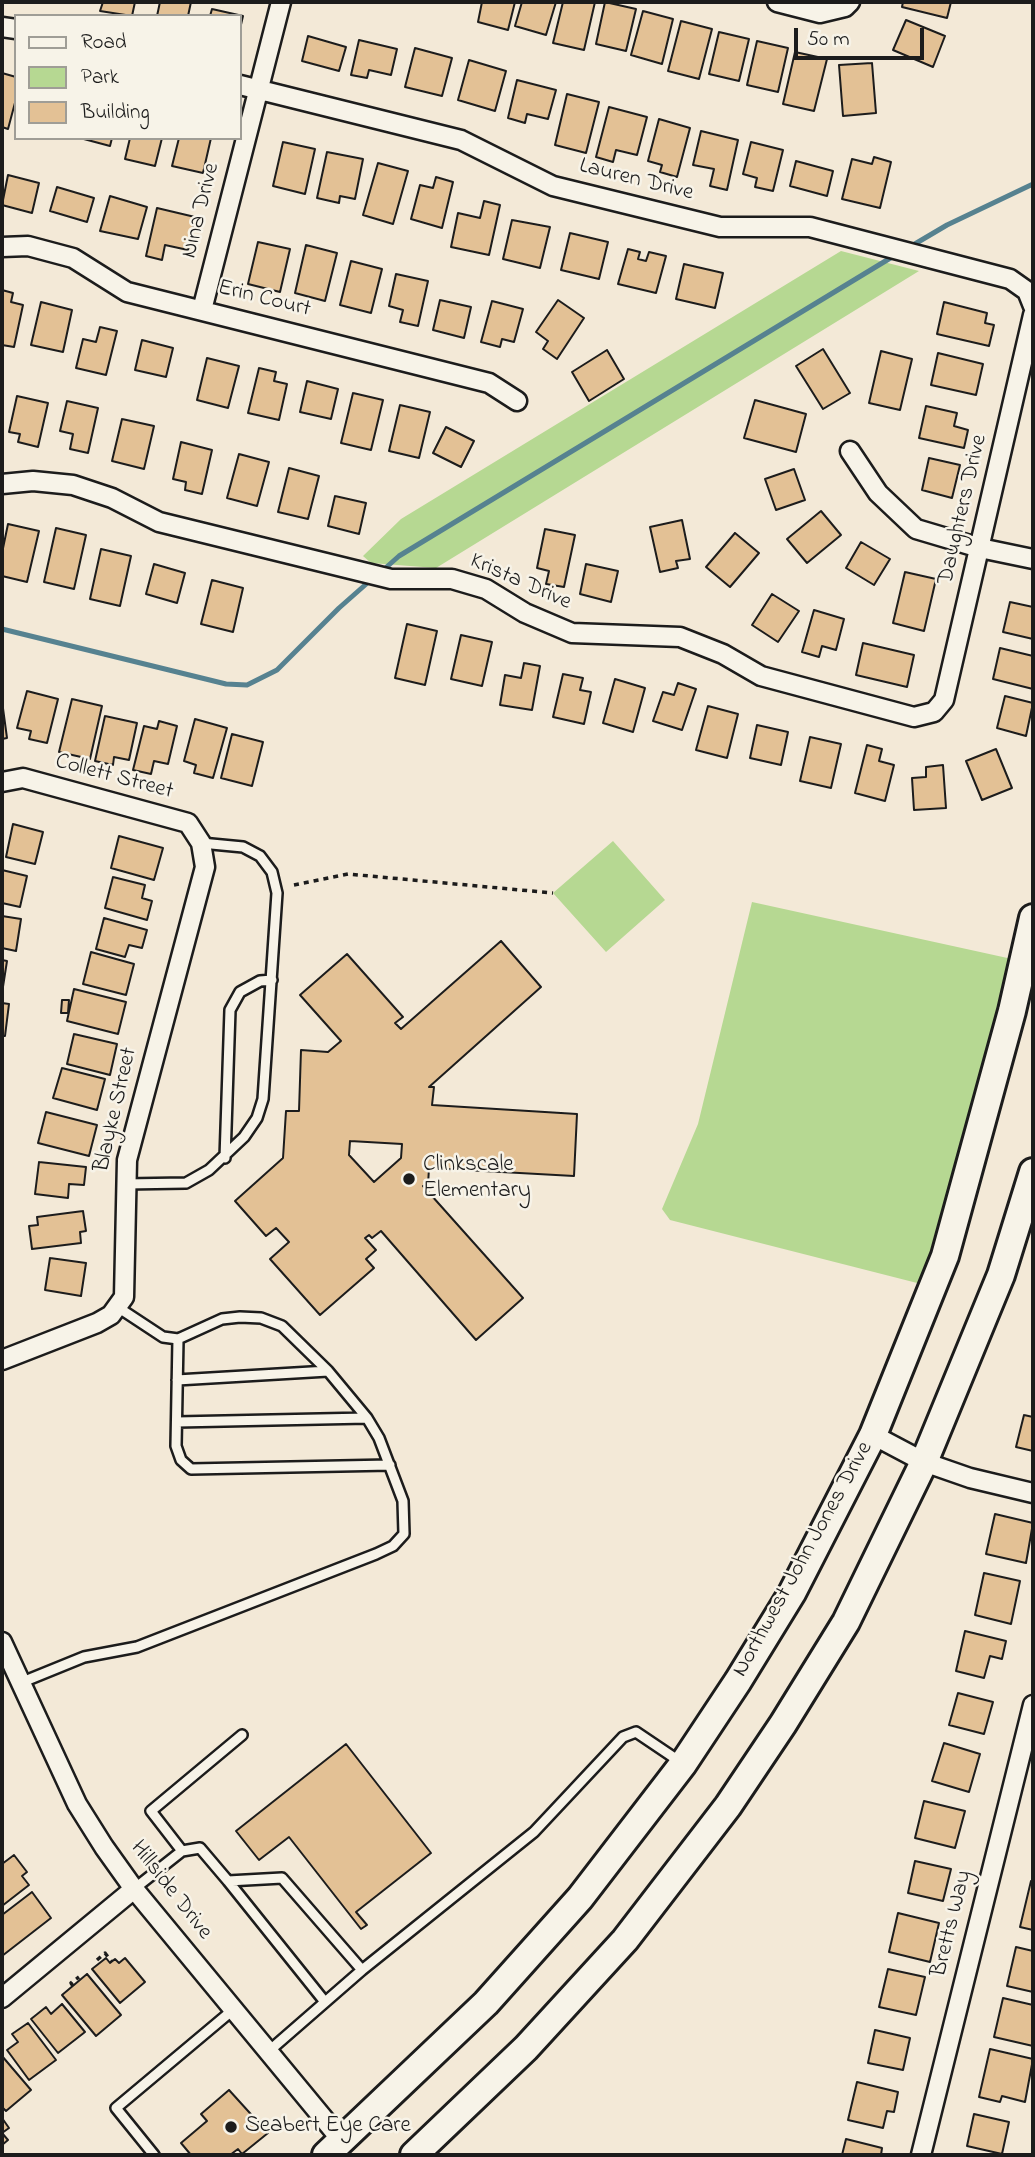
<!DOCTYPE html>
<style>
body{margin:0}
#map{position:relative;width:1035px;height:2157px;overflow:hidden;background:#f3e9d7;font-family:"Indie Flower",sans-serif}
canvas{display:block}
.frame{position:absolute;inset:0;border:4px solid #1c1c1c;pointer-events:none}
.legend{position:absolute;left:14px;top:14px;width:228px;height:126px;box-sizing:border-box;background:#f7f3e8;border:2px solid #9f9d96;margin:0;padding:9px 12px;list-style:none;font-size:21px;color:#1c1c1c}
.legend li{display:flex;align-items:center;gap:14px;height:35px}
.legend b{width:35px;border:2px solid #9f9d96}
.scale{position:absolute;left:794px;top:28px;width:130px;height:32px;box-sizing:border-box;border:4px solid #1c1c1c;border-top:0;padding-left:9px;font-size:21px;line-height:24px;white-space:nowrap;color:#1c1c1c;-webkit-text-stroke:5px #f7f3e8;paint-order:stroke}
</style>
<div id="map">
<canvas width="1035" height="2157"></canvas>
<div class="frame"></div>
<ul class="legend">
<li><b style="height:9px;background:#f7f3e8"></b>Road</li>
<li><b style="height:19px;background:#b6d892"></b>Park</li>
<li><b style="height:19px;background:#e3c195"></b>Building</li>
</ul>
<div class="scale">50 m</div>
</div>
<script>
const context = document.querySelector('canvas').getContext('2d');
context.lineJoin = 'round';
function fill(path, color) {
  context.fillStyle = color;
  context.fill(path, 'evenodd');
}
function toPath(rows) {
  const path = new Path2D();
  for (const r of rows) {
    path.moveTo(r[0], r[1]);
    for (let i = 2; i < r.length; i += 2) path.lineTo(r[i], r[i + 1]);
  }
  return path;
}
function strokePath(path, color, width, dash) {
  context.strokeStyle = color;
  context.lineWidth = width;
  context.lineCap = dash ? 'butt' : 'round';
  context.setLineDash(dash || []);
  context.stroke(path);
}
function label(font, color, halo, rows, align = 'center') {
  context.font = font + ' "Indie Flower",sans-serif';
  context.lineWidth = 5;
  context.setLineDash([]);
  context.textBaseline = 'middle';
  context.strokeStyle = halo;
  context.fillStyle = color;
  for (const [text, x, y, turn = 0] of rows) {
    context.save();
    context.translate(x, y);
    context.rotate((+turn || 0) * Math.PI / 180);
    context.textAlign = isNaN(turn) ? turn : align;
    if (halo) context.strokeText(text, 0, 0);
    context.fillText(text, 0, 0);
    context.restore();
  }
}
fill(toPath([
 [841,251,919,271,436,568,371,563,363,556,401,519],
 [613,841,665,900,606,952,553,893],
 [752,902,1012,959,921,1284,670,1220,662,1209,698,1124]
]), '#b6d892');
strokePath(toPath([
 [908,248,947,225,1033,184],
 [381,572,399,556,897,254],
 [2,629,226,684,247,685,277,670,339,608,373,578]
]), '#568290', 5);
const building = toPath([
 [103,2,135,2,132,16,100,11,103,2],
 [160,2,191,2,188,16,157,16,160,2],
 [482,2,515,2,508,30,478,22,482,2],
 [522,2,556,2,546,35,515,26,522,2],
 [563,2,595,2,584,50,553,43,563,2],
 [605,2,636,9,626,51,596,44,605,2],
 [903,2,951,2,947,18,902,7,903,2],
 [212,9,243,16,240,29,240,16,210,16,212,9],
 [643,11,673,19,662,64,631,55,643,11],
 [906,20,945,36,933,67,893,50,906,20],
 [681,21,712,29,699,79,668,71,681,21],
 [719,32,749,39,739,81,709,74,719,32],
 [308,36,346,47,339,71,302,61,308,36],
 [359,40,397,49,391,75,369,70,367,78,351,75,359,40],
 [757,41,788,48,778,92,747,85,757,41],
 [415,48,452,58,442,96,405,87,415,48],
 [795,52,827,59,814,111,783,104,795,52],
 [469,60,506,71,495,111,458,100,469,60],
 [872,63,876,113,843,116,839,65,872,63],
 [2,73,16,77,16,99,8,129,2,127,2,73],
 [517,80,556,90,548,119,527,114,525,123,508,118,517,80],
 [567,94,599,102,586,153,555,145,567,94],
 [609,107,647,117,637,155,616,150,613,162,596,157,609,107],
 [659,119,690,128,677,177,660,172,662,165,648,161,659,119],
 [701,131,738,140,727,190,710,186,714,169,693,165,701,131],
 [80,138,112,138,110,146,80,138],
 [130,138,162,138,155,166,125,159,130,138],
 [179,138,211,138,203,173,172,166,179,138],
 [283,142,315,149,305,194,273,186,283,142],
 [751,142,783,150,773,191,755,187,757,178,743,174,751,142],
 [327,152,363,159,355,199,340,196,339,203,317,198,327,152],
 [874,157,891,162,880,208,842,199,852,159,872,164,874,157],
 [796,161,833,171,827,196,790,186,796,161],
 [378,163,408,171,393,224,363,215,378,163],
 [8,175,39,183,32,213,2,205,8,175],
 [436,177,453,182,442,228,411,219,420,185,433,188,436,177],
 [57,187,94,198,87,222,50,211,57,187],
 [110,196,147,207,138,239,100,231,110,196],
 [484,201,500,205,489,255,451,247,458,213,480,218,484,201],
 [157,208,195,217,188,250,165,245,162,260,146,256,157,208],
 [512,220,550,227,540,268,503,259,512,220],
 [570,233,608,242,599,279,561,270,570,233],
 [258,242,290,249,280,292,248,284,258,242],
 [306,245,337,253,325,301,295,293,306,245],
 [628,249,640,252,638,259,646,261,649,252,666,256,656,293,618,284,628,249],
 [351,261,382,269,371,313,340,305,351,261],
 [684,264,723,273,715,308,676,299,684,264],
 [396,274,428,281,418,326,400,322,403,310,389,306,396,274],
 [2,290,13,293,11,302,23,305,14,347,2,345,2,290],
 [440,300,471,307,464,338,433,330,440,300],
 [558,300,584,318,557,359,543,349,548,341,536,332,558,300],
 [492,301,523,309,514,342,502,339,500,347,481,342,492,301],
 [41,302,72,310,63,352,31,345,41,302],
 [944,302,987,313,985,323,994,325,989,346,937,334,944,302],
 [100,327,117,331,106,375,76,368,83,339,96,342,100,327],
 [142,340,173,348,166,377,135,370,142,340],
 [823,349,850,393,823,409,796,366,823,349],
 [607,350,624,379,589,401,572,372,607,350],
 [881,351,912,359,900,410,869,403,881,351],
 [938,353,983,364,976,395,931,385,938,353],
 [207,358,239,366,228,408,197,400,207,358],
 [259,368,276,372,274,381,287,384,279,420,248,413,259,368],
 [307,381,338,389,331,419,300,412,307,381],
 [353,393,383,400,371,450,341,443,353,393],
 [17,396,48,403,38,447,18,442,20,434,9,432,17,396],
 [755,400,806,414,796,452,744,438,755,400],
 [67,401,98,408,88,453,70,449,73,434,60,431,67,401],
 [400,405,430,412,419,458,389,451,400,405],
 [926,406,957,413,954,426,968,430,964,448,919,438,926,406],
 [122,419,154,426,144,469,112,461,122,419],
 [446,427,474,441,461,467,433,453,446,427],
 [181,442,212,450,202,494,185,490,186,482,173,479,181,442],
 [239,454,269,462,257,506,227,498,239,454],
 [929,458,960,465,952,498,922,490,929,458],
 [289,468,319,476,308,519,278,512,289,468],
 [794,469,805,500,776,510,765,479,794,469],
 [335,496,366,503,359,534,328,526,335,496],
 [821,511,841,535,807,563,787,539,821,511],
 [682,520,690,559,676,561,678,568,660,572,650,527,682,520],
 [8,524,39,531,27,582,2,576,2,553,8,524],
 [56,528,86,535,74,589,44,582,56,528],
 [545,529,575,535,564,587,546,584,549,571,537,568,545,529],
 [735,533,759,553,730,587,706,567,735,533],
 [861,542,890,559,874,585,846,568,861,542],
 [101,549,131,556,120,606,90,599,101,549],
 [154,564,185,573,177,603,146,594,154,564],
 [586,564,618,571,611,602,580,594,586,564],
 [905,572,936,579,924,631,893,623,905,572],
 [212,580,243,588,233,632,201,624,212,580],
 [772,594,799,611,778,642,752,625,772,594],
 [1010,602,1033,607,1033,639,1003,632,1010,602],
 [814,610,844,619,836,650,822,646,819,657,802,652,814,610],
 [407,624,437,631,425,685,395,678,407,624],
 [461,635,492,642,482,686,451,679,461,635],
 [863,643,914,655,907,687,856,675,863,643],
 [1000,648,1033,656,1033,689,993,679,1000,648],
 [524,663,540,666,532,710,500,705,505,675,521,678,524,663],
 [563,674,583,678,580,690,591,692,584,724,553,717,563,674],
 [615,679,645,688,633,732,603,723,615,679],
 [678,683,696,689,682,730,653,721,663,692,674,695,678,683],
 [27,691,58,699,47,743,29,739,31,731,17,728,27,691],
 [1005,696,1033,703,1026,736,997,728,1005,696],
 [72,699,102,706,90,759,59,752,72,699],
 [2,701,7,738,2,739,2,701],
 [708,706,738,714,727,758,696,750,708,706],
 [105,716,137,723,129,760,114,757,113,765,95,761,105,716],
 [195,719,227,728,213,778,194,773,196,765,184,761,195,719],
 [159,721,177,726,168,764,154,761,151,774,133,770,144,726,157,729,159,721],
 [757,725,788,732,781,765,750,758,757,725],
 [232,734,263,742,252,786,221,778,232,734],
 [810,737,841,744,831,788,800,781,810,737],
 [867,745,882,749,879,761,894,765,885,801,855,793,867,745],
 [996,749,1012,788,982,800,966,761,996,749],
 [943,765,946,808,914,810,912,778,926,777,926,767,943,765],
 [13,824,43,832,35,864,6,857,13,824],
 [119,836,163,848,154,880,111,868,119,836],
 [2,870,27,876,20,907,2,903,2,870],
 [113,877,145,885,142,898,152,901,147,920,105,908,113,877],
 [2,916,21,919,16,951,2,948,2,916],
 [104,918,147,930,142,948,129,945,125,957,96,949,104,918],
 [501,941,541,987,429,1087,434,1087,432,1105,577,1114,574,1176,429,1168,428,1185,423,1186,523,1298,476,1340,381,1231,372,1238,369,1235,365,1238,376,1250,366,1259,374,1268,320,1315,270,1259,289,1242,276,1228,266,1236,235,1201,283,1158,286,1111,299,1111,301,1050,328,1052,341,1041,300,995,347,954,403,1017,395,1023,401,1029,501,941],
 [350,1141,402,1144,401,1158,374,1182,349,1155,350,1141],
 [91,952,134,964,126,995,83,984,91,952],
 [2,960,7,961,2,993,2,960],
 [74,989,126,1002,118,1034,67,1021,74,989],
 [62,1000,69,1000,68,1013,61,1013,62,1000],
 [2,1003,9,1004,5,1036,2,1036,2,1003],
 [74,1034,117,1044,110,1075,67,1064,74,1034],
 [62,1068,105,1079,97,1110,53,1098,62,1068],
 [46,1112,97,1125,89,1156,38,1143,46,1112],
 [39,1162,86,1167,84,1185,69,1184,68,1198,35,1194,39,1162],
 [83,1211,86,1231,80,1232,81,1243,32,1249,29,1226,38,1225,37,1217,83,1211],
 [50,1258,86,1263,81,1296,45,1290,50,1258],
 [1024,1415,1033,1417,1033,1451,1016,1447,1024,1415],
 [995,1514,1033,1523,1026,1563,986,1554,995,1514],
 [984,1573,1020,1581,1011,1624,975,1615,984,1573],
 [965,1631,1006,1641,1002,1659,990,1656,984,1678,956,1671,965,1631],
 [958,1693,993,1702,984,1734,949,1725,958,1693],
 [944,1743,980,1754,969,1792,932,1781,944,1743],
 [346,1744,431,1853,356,1912,367,1925,361,1929,289,1837,259,1860,236,1831,346,1744],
 [924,1801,965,1811,955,1848,915,1838,924,1801],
 [14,1855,27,1872,22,1876,29,1885,2,1906,2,1864,14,1855],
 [915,1861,951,1869,943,1901,908,1893,915,1861],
 [1031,1881,1033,1881,1033,1930,1020,1927,1031,1881],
 [32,1892,51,1918,2,1956,2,1915,32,1892],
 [898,1913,939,1923,930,1962,889,1952,898,1913],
 [1016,1947,1033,1951,1033,1992,1007,1986,1016,1947],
 [106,1958,110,1963,115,1959,119,1963,125,1958,145,1982,120,2003,92,1969,106,1958],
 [888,1969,925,1977,916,2015,879,2007,888,1969],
 [87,1974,121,2015,96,2036,62,1995,87,1974],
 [1003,1998,1033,2005,1033,2046,994,2037,1003,1998],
 [62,2004,85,2032,58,2053,31,2019,46,2007,51,2014,62,2004],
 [28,2023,56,2060,29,2080,7,2050,18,2042,12,2034,28,2023],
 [875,2030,910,2038,903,2070,868,2063,875,2030],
 [990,2049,1033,2059,1025,2102,1002,2096,1000,2102,979,2097,990,2049],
 [2,2056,31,2090,6,2111,2,2107,2,2056],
 [857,2082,898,2092,894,2112,887,2111,883,2128,848,2120,857,2082],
 [229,2090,268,2133,242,2154,238,2149,230,2155,191,2155,181,2143,207,2121,201,2114,229,2090],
 [974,2114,1009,2122,1002,2154,967,2146,974,2114],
 [2,2118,9,2128,2,2133,8,2140,2,2145,2,2118],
 [846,2139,882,2148,881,2155,842,2155,846,2139]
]);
fill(building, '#e3c195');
strokePath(building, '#1c1c1c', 2);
const lane = toPath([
 [225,1158,230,1010,240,992,260,981,272,980],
 [125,1184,186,1183,209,1170,244,1137,257,1118,263,1099,277,893,272,872,260,856,243,847,201,843],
 [178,1339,176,1446,181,1460,191,1469,390,1465],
 [177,1380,328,1371],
 [177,1422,367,1418],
 [20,1683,84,1657,137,1647,376,1554,393,1546,404,1534,403,1501,379,1438,367,1418,328,1371,282,1326,261,1318,240,1317,222,1319,178,1339,163,1337,119,1308],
 [182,1851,151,1811,242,1735],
 [228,1881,325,2002],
 [134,1889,182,1851,200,1848,228,1881,282,1878,362,1970],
 [269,2051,362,1970,534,1832,623,1737,636,1732,682,1763],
 [154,2155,116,2108,234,2009]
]);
const street = toPath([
 [777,2,820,13,845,7,850,2],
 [2,27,16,29],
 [240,85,461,140,553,186,720,227,810,227,1010,279,1027,291,1033,306],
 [2,247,28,246,73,258,127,292,489,383,517,401],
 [202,310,281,2],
 [850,451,878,493,916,529,980,548,1033,559],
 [2,484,33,481,73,485,112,498,159,522,391,579,452,579,486,589,525,613,572,633,680,637,723,654,761,676,914,717,934,712,944,700,1033,315],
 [2,782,23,778,188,823,201,843,205,867,127,1160,124,1297,111,1315,97,1323,2,1360],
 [873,1435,924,1462,970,1478,1033,1493],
 [2,1642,77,1804,104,1847,134,1889,343,2142],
 [2,1998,134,1889],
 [921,2155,1033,1705]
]);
const secondary = toPath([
 [326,2155,486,2003,580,1898,683,1764,738,1681,792,1593,873,1435,945,1256,1012,1011,1033,918],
 [414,2155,526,2048,625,1940,728,1806,783,1724,846,1622,924,1462,1001,1275,1033,1172]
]);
strokePath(lane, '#1c1c1c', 14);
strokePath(street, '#1c1c1c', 23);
strokePath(secondary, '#1c1c1c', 32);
strokePath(toPath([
 [294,885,348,874,553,893],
 [97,1960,105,1953,112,1962],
 [73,1986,71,1983,79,1977]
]), '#1c1c1c', 3.5, [5, 5]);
strokePath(lane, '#f7f3e8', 9);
strokePath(street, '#f7f3e8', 18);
strokePath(secondary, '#f7f3e8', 26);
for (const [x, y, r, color] of [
 [409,1179,7,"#1c1c1c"],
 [231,2127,7,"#1c1c1c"]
]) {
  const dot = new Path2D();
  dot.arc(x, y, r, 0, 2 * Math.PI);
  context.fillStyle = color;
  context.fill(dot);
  strokePath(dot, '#f7f3e8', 2.5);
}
label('23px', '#1c1c1c', '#f7f3e8', [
 ["Lauren Drive",636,181,14],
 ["Nina Drive",202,211,-76],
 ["Erin Court",264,300,14],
 ["Daughters Drive",964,510,-77],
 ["Krista Drive",520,583,24],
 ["Collett Street",114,778,15],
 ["Blayke Street",117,1110,-77],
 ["Northwest John Jones Drive",804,1560,-61],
 ["Hillside Drive",170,1891,52],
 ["Bretts Way",953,1924,-76]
]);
label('23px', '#1c1c1c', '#f7f3e8', [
 ["Clinkscale",423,1166],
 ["Elementary",423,1192],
 ["Seabert Eye Care",245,2127]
], 'left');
</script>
